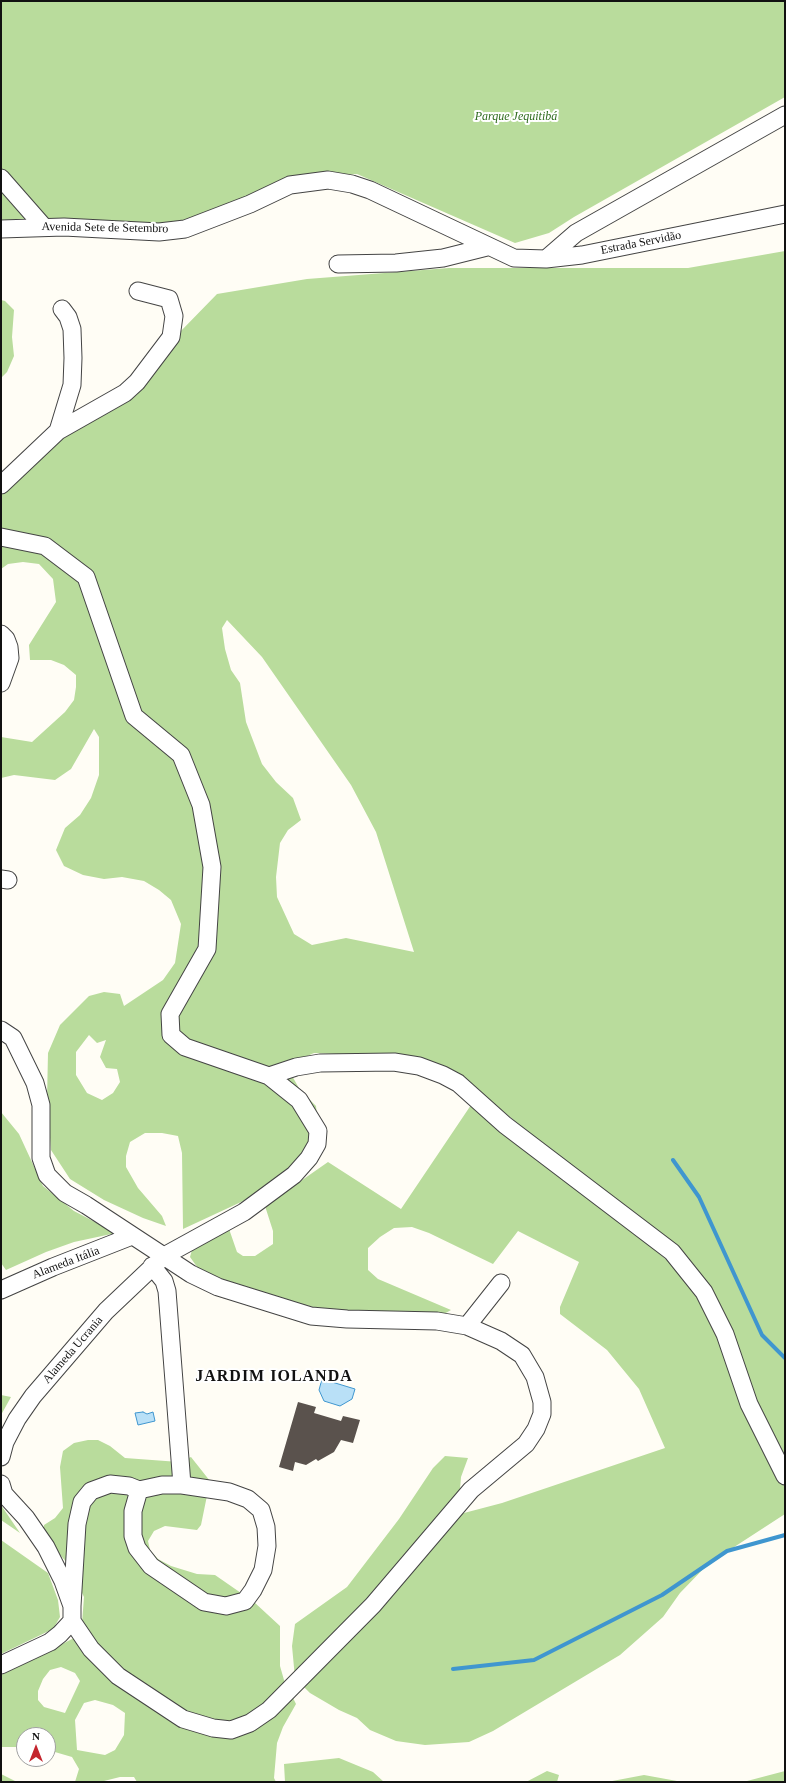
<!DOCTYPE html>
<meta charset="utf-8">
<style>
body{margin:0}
#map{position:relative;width:786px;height:1783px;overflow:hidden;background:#fffdf5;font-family:Georgia,serif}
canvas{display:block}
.frame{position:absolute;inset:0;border:2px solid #111;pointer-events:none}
.north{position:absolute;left:16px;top:1727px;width:40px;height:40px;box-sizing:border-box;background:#fff;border:1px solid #a0a0a0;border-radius:50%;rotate:0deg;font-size:11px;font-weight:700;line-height:16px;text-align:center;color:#111}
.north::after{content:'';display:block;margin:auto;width:14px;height:18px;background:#c4262e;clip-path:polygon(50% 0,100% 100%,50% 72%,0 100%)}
</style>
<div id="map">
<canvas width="786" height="1783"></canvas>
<div class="frame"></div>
<div class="north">N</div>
</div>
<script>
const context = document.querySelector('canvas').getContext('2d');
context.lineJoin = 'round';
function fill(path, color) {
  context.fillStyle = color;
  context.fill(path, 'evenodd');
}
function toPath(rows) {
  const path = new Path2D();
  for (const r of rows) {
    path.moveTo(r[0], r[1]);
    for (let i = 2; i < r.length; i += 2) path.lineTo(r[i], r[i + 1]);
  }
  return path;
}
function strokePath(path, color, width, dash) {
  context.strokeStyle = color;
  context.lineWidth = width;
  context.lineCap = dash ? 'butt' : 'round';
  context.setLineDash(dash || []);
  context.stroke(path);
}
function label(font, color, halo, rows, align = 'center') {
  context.font = font + ' Georgia,serif';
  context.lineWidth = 4;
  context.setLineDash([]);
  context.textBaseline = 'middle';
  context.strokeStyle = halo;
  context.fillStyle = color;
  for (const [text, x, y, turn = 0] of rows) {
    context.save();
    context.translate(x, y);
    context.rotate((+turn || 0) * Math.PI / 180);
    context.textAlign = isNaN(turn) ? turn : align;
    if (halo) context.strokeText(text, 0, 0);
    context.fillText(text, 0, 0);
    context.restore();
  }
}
fill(toPath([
 [1,1,785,1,785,97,574,217,549,233,515,243,357,174,289,179,190,224,53,220,1,223],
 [785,251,785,1462,748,1383,731,1327,702,1277,468,1082,403,1057,314,1053,294,1062,291,1074,300,1090,316,1106,318,1125,310,1148,288,1174,254,1196,183,1229,182,1153,178,1136,162,1133,145,1133,130,1142,126,1156,126,1167,138,1188,162,1216,166,1226,143,1218,104,1200,70,1179,51,1150,47,1100,48,1053,60,1025,89,996,104,992,120,994,124,1006,163,980,175,963,181,924,171,900,159,890,144,881,122,877,104,879,83,875,64,866,56,850,65,828,80,815,91,798,99,775,99,737,94,729,71,769,55,780,14,775,1,778,1,737,32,742,65,712,74,700,76,687,76,675,64,665,51,660,30,660,29,645,56,602,53,579,39,564,23,562,8,564,1,569,1,480,52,443,137,390,179,333,217,294,307,279,449,268,688,268],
 [227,620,262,657,351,785,376,832,414,952,346,938,312,945,294,934,277,897,276,877,280,843,288,830,301,820,293,798,276,782,262,764,246,722,240,683,231,670,225,649,222,628],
 [89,1035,97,1043,106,1040,100,1057,106,1068,117,1069,120,1082,113,1093,102,1100,87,1093,76,1075,76,1052],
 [1,300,5,301,14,310,12,337,14,356,7,372,1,378],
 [471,1105,628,1227,675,1267,714,1319,739,1396,760,1447,785,1488,785,1514,708,1564,680,1593,663,1617,620,1655,493,1731,469,1742,425,1745,396,1741,370,1730,357,1718,339,1710,310,1693,295,1678,292,1646,295,1624,347,1587,399,1519,433,1468,445,1456,468,1458,461,1477,459,1502,464,1513,502,1503,665,1448,639,1389,607,1350,560,1314,560,1307,579,1262,518,1231,493,1264,429,1233,412,1227,394,1228,380,1237,368,1248,368,1270,378,1279,451,1310,444,1314,360,1313,313,1307,242,1288,200,1271,190,1257,194,1243,228,1226,237,1252,243,1256,255,1256,273,1244,273,1231,265,1206,328,1162,401,1209],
 [1,1112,19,1134,43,1186,74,1211,116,1233,74,1242,46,1252,6,1270,1,1263],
 [1,1395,11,1397,1,1415],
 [88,1440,98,1440,110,1446,125,1458,179,1462,191,1457,210,1481,201,1525,197,1530,165,1526,154,1531,148,1541,150,1550,158,1559,171,1566,197,1574,215,1575,254,1602,280,1626,280,1666,284,1680,296,1704,283,1727,277,1743,274,1778,276,1782,137,1782,134,1777,120,1777,100,1782,75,1782,79,1769,72,1757,48,1750,48,1735,24,1735,24,1747,1,1747,1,1675,74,1638,82,1623,84,1597,68,1564,43,1535,44,1525,55,1518,63,1508,60,1467,63,1451,74,1443],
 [61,1667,75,1673,80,1681,65,1713,44,1707,38,1700,38,1691,43,1679,50,1670],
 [95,1700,113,1705,125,1713,124,1735,115,1750,105,1755,77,1750,75,1720,84,1703],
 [1,1505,3,1508,20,1533,1,1520],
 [1,1540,48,1573,58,1600,60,1617,53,1629,1,1654],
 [339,1758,373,1772,384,1782,285,1782,284,1764],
 [547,1771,559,1775,557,1782,526,1782],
 [785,1771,785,1782,607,1782,644,1775,677,1781,747,1781],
 [1,1774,17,1782,1,1782]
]), '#b9dc9c');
const water = toPath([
 [322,1379,355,1389,352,1399,340,1406,324,1401,319,1390,322,1379],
 [143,1412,147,1414,153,1412,155,1421,138,1425,135,1413,143,1412]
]);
fill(water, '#b9e0f7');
strokePath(water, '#3f96cf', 1);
strokePath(toPath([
 [673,1160,699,1197,762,1335,785,1358],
 [453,1669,534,1660,662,1595,727,1551,785,1535]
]), '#3f96cf', 4);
fill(toPath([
 [298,1402,316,1407,314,1413,341,1421,343,1416,360,1420,353,1443,341,1440,334,1452,318,1461,316,1459,306,1465,295,1462,293,1471,279,1467]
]), '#5a524d');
const minor = toPath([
 [1,178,44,227],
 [1,229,64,227,159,232,185,229,250,204,290,185,328,180,352,184,370,190,514,258,546,259,582,255,785,214],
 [546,259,576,233,785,115],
 [338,264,396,263,443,258,487,247],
 [58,431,125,393,137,382,171,337,174,316,169,299,138,291],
 [1,485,58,431,72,385,73,358,72,329,68,317,62,309],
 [1,537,45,546,86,577,134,716,181,755,201,805,212,867,207,949,170,1014,171,1035,185,1047,269,1076,299,1100,318,1131,317,1144,309,1158,294,1175,244,1212,164,1256,106,1311,33,1396,17,1419,5,1442,1,1457],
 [1,634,6,639,9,647,10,658,1,683],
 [1,879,8,880],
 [1,1030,13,1038,35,1083,41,1105,41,1158,47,1175,65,1193,86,1205,191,1274,218,1287,311,1316,347,1319,437,1321,467,1326,501,1341,522,1355,535,1377,542,1402,542,1414,536,1429,526,1444,471,1490,373,1605,269,1710,250,1723,231,1730,213,1728,183,1719,118,1676,91,1649,72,1621],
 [269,1076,296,1067,320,1063,394,1062,419,1066,443,1075,458,1083,505,1125,672,1252,704,1292,725,1334,749,1404,785,1476],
 [152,1266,164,1281,167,1291,182,1485],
 [1,1290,53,1267,132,1236],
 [467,1326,501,1283],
 [1,1484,4,1494,26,1518,46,1547,63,1581,72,1606,72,1621,60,1634,50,1642,1,1665],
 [72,1606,77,1524,82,1502,91,1491,110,1484,129,1486,139,1490,162,1485,182,1485,229,1492,248,1499,261,1510,266,1527,267,1546,263,1570,253,1590,245,1601,226,1606,204,1602,151,1566,137,1548,133,1536,133,1511,139,1490]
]);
strokePath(minor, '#444', 19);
strokePath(minor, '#fff', 17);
label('italic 12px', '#2f6b1f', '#fff', [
 ["Parque Jequitibá",516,117]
]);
label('12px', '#111', '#fff', [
 ["Avenida Sete de Setembro",105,228,1],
 ["Estrada Servidão",641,243,-11],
 ["Alameda Itália",66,1263,-21],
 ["Alameda Ucrania",73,1350,-49]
]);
context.letterSpacing = '1px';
label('bold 16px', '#111', '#fff', [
 ["JARDIM IOLANDA",274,1377]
]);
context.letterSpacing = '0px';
</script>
